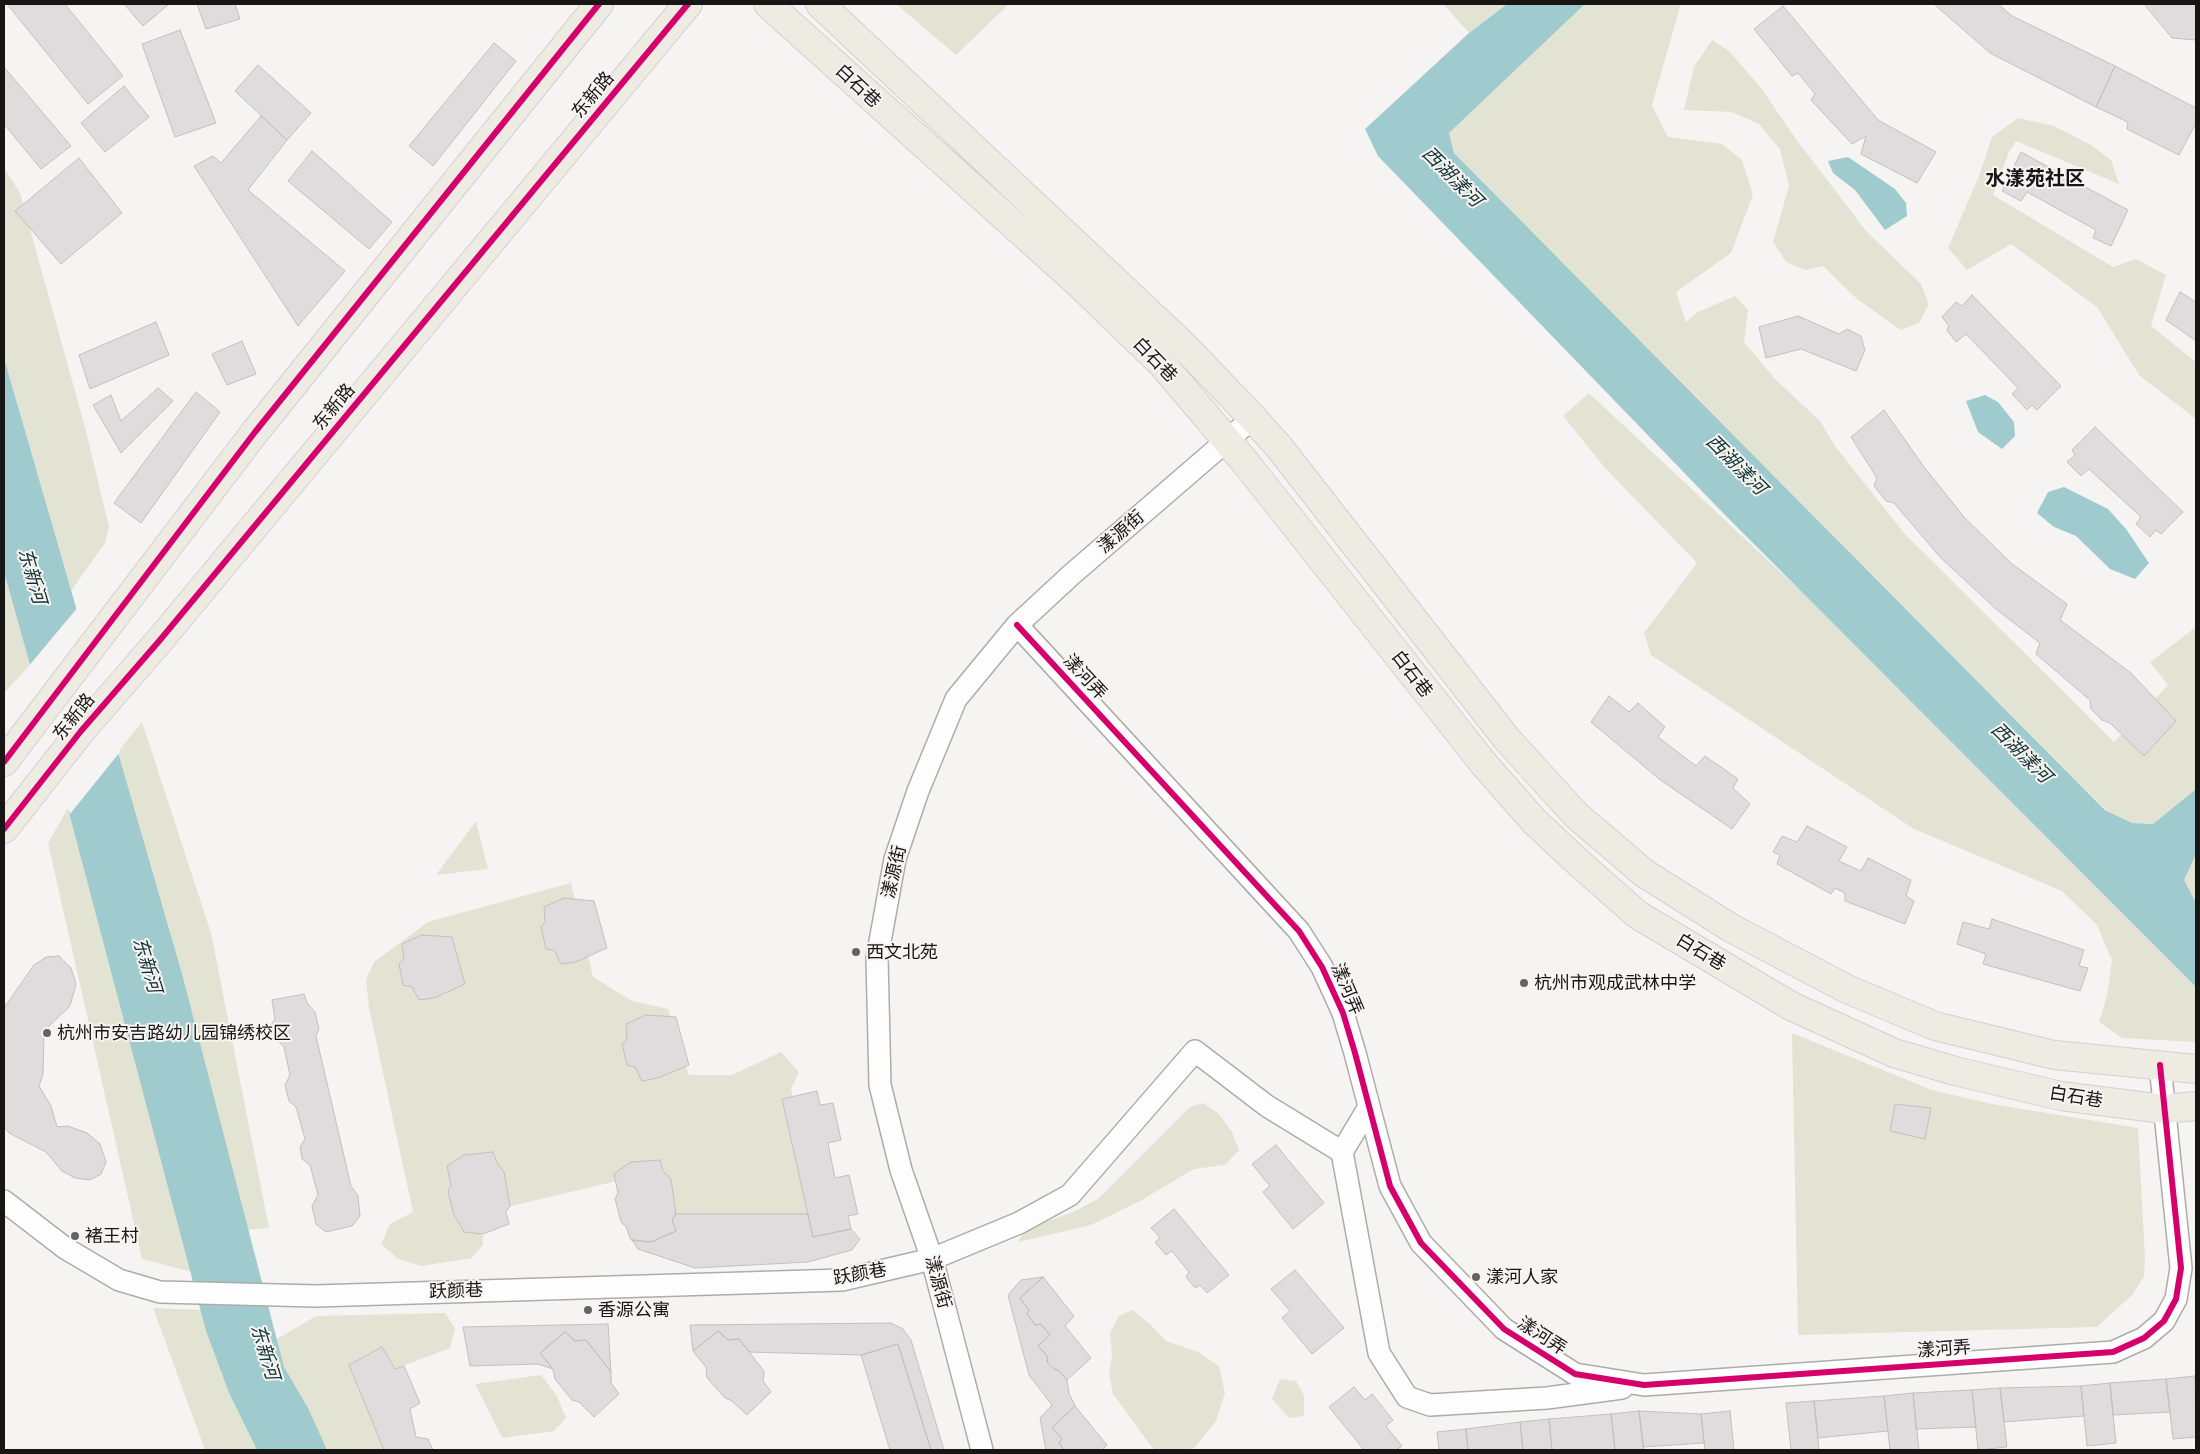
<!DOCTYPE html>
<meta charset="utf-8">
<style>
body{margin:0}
#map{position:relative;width:2200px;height:1454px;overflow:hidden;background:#f6f4f2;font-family:"Playfair Display",serif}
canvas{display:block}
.frame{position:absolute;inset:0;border:5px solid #171615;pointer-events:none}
</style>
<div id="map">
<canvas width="2200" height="1454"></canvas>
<div class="frame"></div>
</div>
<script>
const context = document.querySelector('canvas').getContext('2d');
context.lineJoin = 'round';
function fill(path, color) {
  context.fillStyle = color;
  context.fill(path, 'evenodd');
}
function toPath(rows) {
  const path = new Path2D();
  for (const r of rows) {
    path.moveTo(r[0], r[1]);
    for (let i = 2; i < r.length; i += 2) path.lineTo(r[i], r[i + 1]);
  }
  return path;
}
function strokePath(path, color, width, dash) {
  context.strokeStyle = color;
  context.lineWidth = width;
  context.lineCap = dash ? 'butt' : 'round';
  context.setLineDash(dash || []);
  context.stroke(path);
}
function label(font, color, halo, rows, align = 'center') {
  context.font = font + ' "Playfair Display","Noto Sans SC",serif';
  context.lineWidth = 4;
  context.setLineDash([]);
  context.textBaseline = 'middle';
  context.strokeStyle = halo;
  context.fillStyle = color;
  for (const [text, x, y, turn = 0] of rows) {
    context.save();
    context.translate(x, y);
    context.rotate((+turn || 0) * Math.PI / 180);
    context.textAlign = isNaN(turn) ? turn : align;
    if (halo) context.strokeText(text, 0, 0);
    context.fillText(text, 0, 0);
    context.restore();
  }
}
fill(toPath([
 [896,4,1009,4,956,55],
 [1443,4,1507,4,1469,33],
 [1585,4,1678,4,1680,7,1652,105,1668,137,1722,144,1742,160,1753,195,1731,253,1676,292,1686,322,1698,312,1735,296,1748,310,1744,342,1776,380,1820,421,1835,446,1904,533,2114,742,2168,685,2150,662,2196,627,2196,789,2153,824,2132,823,2106,810,1454,153,1449,133],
 [1712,40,1729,51,1761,88,1796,139,1866,231,1921,284,1929,304,1919,323,1901,330,1857,299,1823,266,1805,270,1786,262,1773,242,1789,186,1780,149,1759,124,1732,112,1684,110,1694,67],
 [2018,118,2054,126,2091,145,2111,160,2119,184,2016,141,2009,152,1993,195,2113,267,2136,259,2166,275,2151,326,2196,362,2196,419,2139,375,2097,307,2011,244,1967,270,1948,248,1979,176,1992,137],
 [4,168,20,193,85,427,109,527,105,543,71,591,4,358],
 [1589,393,1805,595,2196,987,2196,1042,2122,1038,2099,1022,2107,996,2112,960,2097,925,2062,891,1914,829,1651,655,1644,633,1697,563,1605,468,1563,416],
 [4,572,30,665,4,693],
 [142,722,211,933,269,1228,241,1230,116,754],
 [68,808,192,1272,142,1259,48,843],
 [476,821,488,869,436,875],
 [2196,856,2196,914,2177,896,2191,861],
 [571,883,593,977,632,1001,668,1009,689,1075,732,1075,781,1052,799,1072,791,1088,817,1225,656,1223,638,1176,482,1213,483,1245,472,1258,421,1266,398,1259,381,1244,390,1224,413,1212,369,1008,366,980,374,962,428,922],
 [1792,1033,1932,1090,1992,1104,2138,1128,2145,1258,2144,1276,2133,1294,2097,1327,1798,1335],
 [1203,1103,1219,1114,1232,1132,1239,1150,1225,1165,1194,1169,1140,1201,1091,1225,1018,1242,1025,1229,1071,1213,1098,1199,1190,1107],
 [153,1308,201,1310,206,1331,229,1393,257,1450,205,1450],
 [1132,1310,1150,1324,1166,1341,1198,1352,1219,1366,1225,1393,1216,1421,1195,1447,1189,1450,1154,1450,1113,1394,1109,1375,1112,1355,1110,1333,1119,1316],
 [445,1313,455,1328,450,1348,395,1369,382,1347,349,1365,384,1450,321,1450,267,1345,316,1316],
 [541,1375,557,1396,566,1418,554,1431,502,1438,475,1384],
 [1280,1379,1296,1381,1304,1396,1304,1416,1289,1418,1272,1399]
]), '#e2e3d2');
fill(toPath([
 [1507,4,1585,4,1449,133,1454,153,2105,810,2132,823,2153,824,2196,789,2196,854,2184,880,2196,903,2196,987,1725,515,1378,156,1365,129,1469,33],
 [1848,157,1895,189,1906,203,1907,216,1885,230,1855,190,1833,173,1828,161],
 [4,358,182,974,284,1367,308,1408,327,1450,257,1450,229,1393,206,1331,30,665,4,572],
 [1985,395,1998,402,2014,422,2015,436,2002,449,1978,432,1966,401],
 [2064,487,2108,509,2126,529,2149,563,2135,579,2110,569,2076,536,2054,527,2037,513,2048,492]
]), '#9fcbce');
fill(toPath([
 [78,607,120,752,70,814,62,794,28,667]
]), '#f6f4f2');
const building = toPath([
 [7,4,65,4,123,76,88,104,7,4],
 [124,4,169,4,143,26,124,4],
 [197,4,235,4,240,19,206,29,197,4],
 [1934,4,1998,4,2012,16,2115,66,2096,107,1990,53,1934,4],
 [2144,4,2196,4,2196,40,2172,38,2144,4],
 [1783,6,1878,120,1936,152,1917,183,1861,154,1866,136,1852,144,1811,100,1815,94,1798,73,1792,76,1754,29,1783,6],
 [180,30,216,123,175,137,142,44,180,30],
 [494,43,516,61,433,166,409,146,494,43],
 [258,65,311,113,287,140,235,91,258,65],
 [2115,66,2196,108,2196,123,2179,155,2127,129,2128,122,2096,107,2115,66],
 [4,67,71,146,41,169,4,124,4,67],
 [124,86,149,117,105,152,81,123,124,86],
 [261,116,287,140,248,190,345,271,298,326,194,166,213,156,221,163,261,116],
 [312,151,392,222,369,249,288,181,312,151],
 [2021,152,2128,210,2111,246,2093,238,2096,230,2027,192,2021,201,2002,191,2021,152],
 [79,158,122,213,61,264,15,211,79,158],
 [2180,292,2196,302,2196,341,2166,320,2180,292],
 [1972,295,2061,386,2037,410,2032,405,2027,410,2012,394,2018,388,1966,334,1956,342,1947,330,1949,326,1942,317,1956,302,1962,306,1972,295],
 [1798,316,1839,334,1847,329,1861,336,1865,350,1856,371,1801,349,1766,358,1759,327,1798,316],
 [156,322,169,355,90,389,79,355,156,322],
 [242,341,256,374,227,385,212,354,242,341],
 [158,388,173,401,121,453,93,405,111,395,121,421,158,388],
 [196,392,220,412,141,523,114,503,196,392],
 [1884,410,1924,467,1965,518,2012,564,2067,604,2060,620,2131,673,2176,721,2144,756,2110,723,2102,720,2091,709,2090,700,2036,654,2040,643,1997,610,1940,557,1894,503,1886,501,1874,486,1877,478,1851,437,1884,410],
 [2095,427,2183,512,2161,534,2156,530,2150,537,2136,524,2141,517,2089,469,2081,476,2067,462,2075,455,2072,450,2095,427],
 [1609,696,1629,712,1638,703,1665,727,1658,737,1696,766,1705,756,1738,779,1733,788,1750,804,1732,829,1659,779,1591,722,1609,696],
 [1807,826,1847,847,1839,861,1861,871,1868,858,1911,880,1906,896,1914,901,1905,924,1845,901,1845,893,1835,888,1831,894,1777,864,1780,855,1773,852,1782,836,1797,842,1807,826],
 [564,898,594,901,607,948,576,962,561,964,554,950,546,949,541,927,545,922,544,907,564,898],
 [1992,919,2084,950,2079,966,2088,968,2080,991,1983,964,1986,954,1957,944,1963,922,1989,929,1992,919],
 [422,935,452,937,465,984,434,998,419,1000,412,987,403,985,399,964,404,959,402,944,422,935],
 [59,956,71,968,76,984,70,1006,44,1031,43,1074,39,1086,51,1106,57,1127,68,1126,87,1133,100,1144,106,1162,101,1174,90,1180,75,1178,62,1171,46,1152,9,1133,4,1127,4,1008,34,965,46,957,59,956],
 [304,994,307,1003,315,1012,319,1029,316,1036,351,1186,358,1196,360,1216,352,1226,326,1232,316,1224,312,1206,318,1195,310,1165,302,1159,300,1147,305,1139,296,1107,289,1101,285,1085,290,1075,284,1047,276,1039,270,1026,275,1019,272,1000,304,994],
 [646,1015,676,1017,689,1065,658,1078,642,1081,635,1067,627,1065,622,1044,627,1039,626,1024,646,1015],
 [817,1091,820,1105,833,1103,841,1140,828,1143,835,1178,849,1175,858,1214,848,1216,851,1229,813,1237,782,1099,817,1091],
 [1895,1104,1931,1108,1925,1139,1890,1131,1895,1104],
 [1276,1145,1324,1203,1293,1229,1263,1192,1270,1186,1252,1164,1276,1145],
 [493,1152,497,1163,504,1172,510,1206,506,1212,509,1224,483,1234,464,1232,454,1215,448,1191,451,1185,447,1166,464,1155,493,1152],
 [660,1160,663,1171,671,1179,676,1214,672,1220,676,1231,651,1242,631,1240,626,1227,621,1222,615,1199,618,1193,614,1174,631,1162,660,1160],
 [1174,1209,1229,1275,1207,1293,1200,1285,1195,1288,1186,1277,1189,1272,1172,1251,1166,1255,1155,1242,1160,1238,1151,1228,1174,1209],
 [676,1214,808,1214,813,1237,851,1229,860,1239,852,1250,808,1262,695,1268,638,1249,632,1240,651,1242,676,1231,672,1220,676,1214],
 [1295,1270,1344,1328,1312,1354,1282,1318,1290,1311,1271,1289,1295,1270],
 [1043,1277,1074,1316,1065,1326,1091,1358,1067,1380,1058,1370,1054,1369,1047,1362,1048,1357,1038,1346,1050,1335,1041,1324,1035,1325,1027,1314,1029,1310,1020,1298,1043,1277],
 [1043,1277,1020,1298,1029,1310,1027,1314,1035,1325,1041,1324,1050,1335,1038,1346,1048,1357,1047,1362,1054,1369,1058,1370,1067,1380,1069,1393,1075,1406,1052,1428,1062,1439,1059,1443,1064,1450,1046,1450,1040,1418,1052,1405,1029,1375,1008,1295,1021,1280,1043,1277],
 [891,1323,903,1329,911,1340,944,1450,931,1450,898,1344,861,1355,749,1352,739,1339,728,1340,718,1331,693,1351,690,1325,891,1323],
 [608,1324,611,1372,586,1340,575,1341,565,1332,540,1353,553,1369,538,1364,470,1366,463,1327,608,1324],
 [718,1331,728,1340,739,1339,764,1371,763,1381,771,1392,747,1415,732,1401,725,1398,707,1378,706,1367,693,1351,718,1331],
 [565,1332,575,1341,586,1340,611,1372,611,1383,619,1394,594,1417,579,1402,572,1400,555,1379,553,1369,540,1353,565,1332],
 [898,1344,931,1450,890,1450,861,1355,898,1344],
 [382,1347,395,1369,404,1366,420,1403,410,1409,416,1437,428,1439,433,1450,384,1450,349,1365,382,1347],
 [2195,1376,2196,1437,2173,1439,2166,1379,2195,1376],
 [2166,1379,2170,1412,2113,1415,2110,1383,2166,1379],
 [2110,1383,2116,1443,2087,1446,2081,1386,2110,1383],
 [2081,1386,2084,1416,2004,1422,2000,1388,2081,1386],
 [1354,1387,1365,1400,1372,1394,1393,1420,1386,1426,1402,1446,1396,1450,1364,1450,1329,1407,1354,1387],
 [2000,1388,2007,1447,1978,1450,1972,1390,2000,1388],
 [1972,1390,1976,1427,1916,1429,1913,1393,1972,1390],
 [1913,1393,1919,1450,1890,1450,1884,1396,1913,1393],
 [1884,1396,1888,1431,1818,1438,1814,1401,1884,1396],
 [1814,1401,1819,1450,1791,1450,1786,1403,1814,1401],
 [1075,1406,1107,1445,1102,1450,1064,1450,1059,1443,1062,1439,1052,1428,1075,1406],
 [1639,1411,1644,1450,1615,1450,1611,1414,1639,1411],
 [1639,1411,1701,1414,1704,1443,1643,1447,1639,1411],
 [1730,1411,1734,1450,1705,1450,1701,1414,1730,1411],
 [1611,1414,1615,1450,1552,1450,1549,1419,1611,1414],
 [1549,1419,1552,1450,1523,1450,1520,1422,1549,1419],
 [1520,1422,1523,1450,1468,1450,1466,1429,1520,1422],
 [1466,1429,1468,1450,1439,1450,1437,1432,1466,1429]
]);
fill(building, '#dedcdc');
strokePath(building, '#c2c0bf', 1);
const minor = toPath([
 [1017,625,1299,931,1322,967,1343,1013,1355,1053,1390,1186,1421,1243,1504,1329,1575,1374,1644,1385,2113,1352,2144,1338,2164,1321,2176,1299,2181,1268,2160,1065],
 [1369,1107,1342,1152,1379,1353,1407,1397,1430,1405,1547,1398,1622,1388],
 [4,1201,65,1248,119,1280,160,1292,316,1296,842,1280,932,1259,1019,1223,1070,1195,1195,1051,1267,1106,1342,1152],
 [982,1450,932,1259,901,1170,880,1085,877,958,895,859,918,791,956,699,1017,625,1071,575,1253,418]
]);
const major = toPath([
 [768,4,1076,281,1163,365,1245,462,1484,764,1534,821,1580,864,1638,915,1791,1006,1894,1053,1955,1071,2061,1096,2163,1109,2196,1106],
 [820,4,1182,344,1253,418,1279,447,1506,738,1576,815,1644,873,1731,928,1847,989,1935,1026,2054,1055,2196,1069],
 [4,762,255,432,599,4],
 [4,829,81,731,160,640,688,4]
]);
strokePath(minor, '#adacab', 24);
strokePath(major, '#d2d1d0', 30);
strokePath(minor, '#fefdfd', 21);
strokePath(major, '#eeebe2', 28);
strokePath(toPath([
 [1017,625,1299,931,1322,967,1343,1013,1355,1053,1390,1186,1421,1243,1504,1329,1575,1374,1644,1385,2113,1352,2144,1338,2164,1321,2176,1299,2181,1268,2160,1065],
 [4,762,255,432,599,4],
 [4,829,81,731,160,640,688,4]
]), '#d6006c', 6);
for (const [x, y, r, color] of [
 [856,952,5,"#656462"],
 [1524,983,5,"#656462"],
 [47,1033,5,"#656462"],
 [75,1236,5,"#656462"],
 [1476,1277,5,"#656462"],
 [588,1310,5,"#656462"]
]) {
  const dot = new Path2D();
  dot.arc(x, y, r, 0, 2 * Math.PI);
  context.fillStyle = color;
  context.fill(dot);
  strokePath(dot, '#f7f4f1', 2);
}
label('18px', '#171615', '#f7f4f1', [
 ["白石巷",858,86,43],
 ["东新路",593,95,-50],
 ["白石巷",1155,360,46],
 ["东新路",334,407,-50],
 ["漾源街",1121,532,-41],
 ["白石巷",1412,674,52],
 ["漾河弄",1085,677,47],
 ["东新路",74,717,-51],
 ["漾源街",894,872,-77],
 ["白石巷",1701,952,31],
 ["漾河弄",1347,989,67],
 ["白石巷",2076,1097,9],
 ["跃颜巷",860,1274,-10],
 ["漾源街",938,1282,75],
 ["跃颜巷",456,1291,-2],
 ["漾河弄",1542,1336,33],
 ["漾河弄",1944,1349,-4]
]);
label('18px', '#171615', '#f7f4f1', [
 ["西文北苑",866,952],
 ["杭州市观成武林中学",1534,983],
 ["杭州市安吉路幼儿园锦绣校区",57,1033],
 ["褚王村",85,1236],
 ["漾河人家",1486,1277],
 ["香源公寓",598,1310]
], 'left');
label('italic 19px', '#123335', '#f7f4f1', [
 ["西湖漾河",1452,177,45],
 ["西湖漾河",1736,465,45],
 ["东新河",32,576,74],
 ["西湖漾河",2021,753,45],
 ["东新河",147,965,73],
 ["东新河",265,1352,73]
]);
label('bold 20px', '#171615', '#f7f4f1', [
 ["水漾苑社区",2035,179]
]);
</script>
